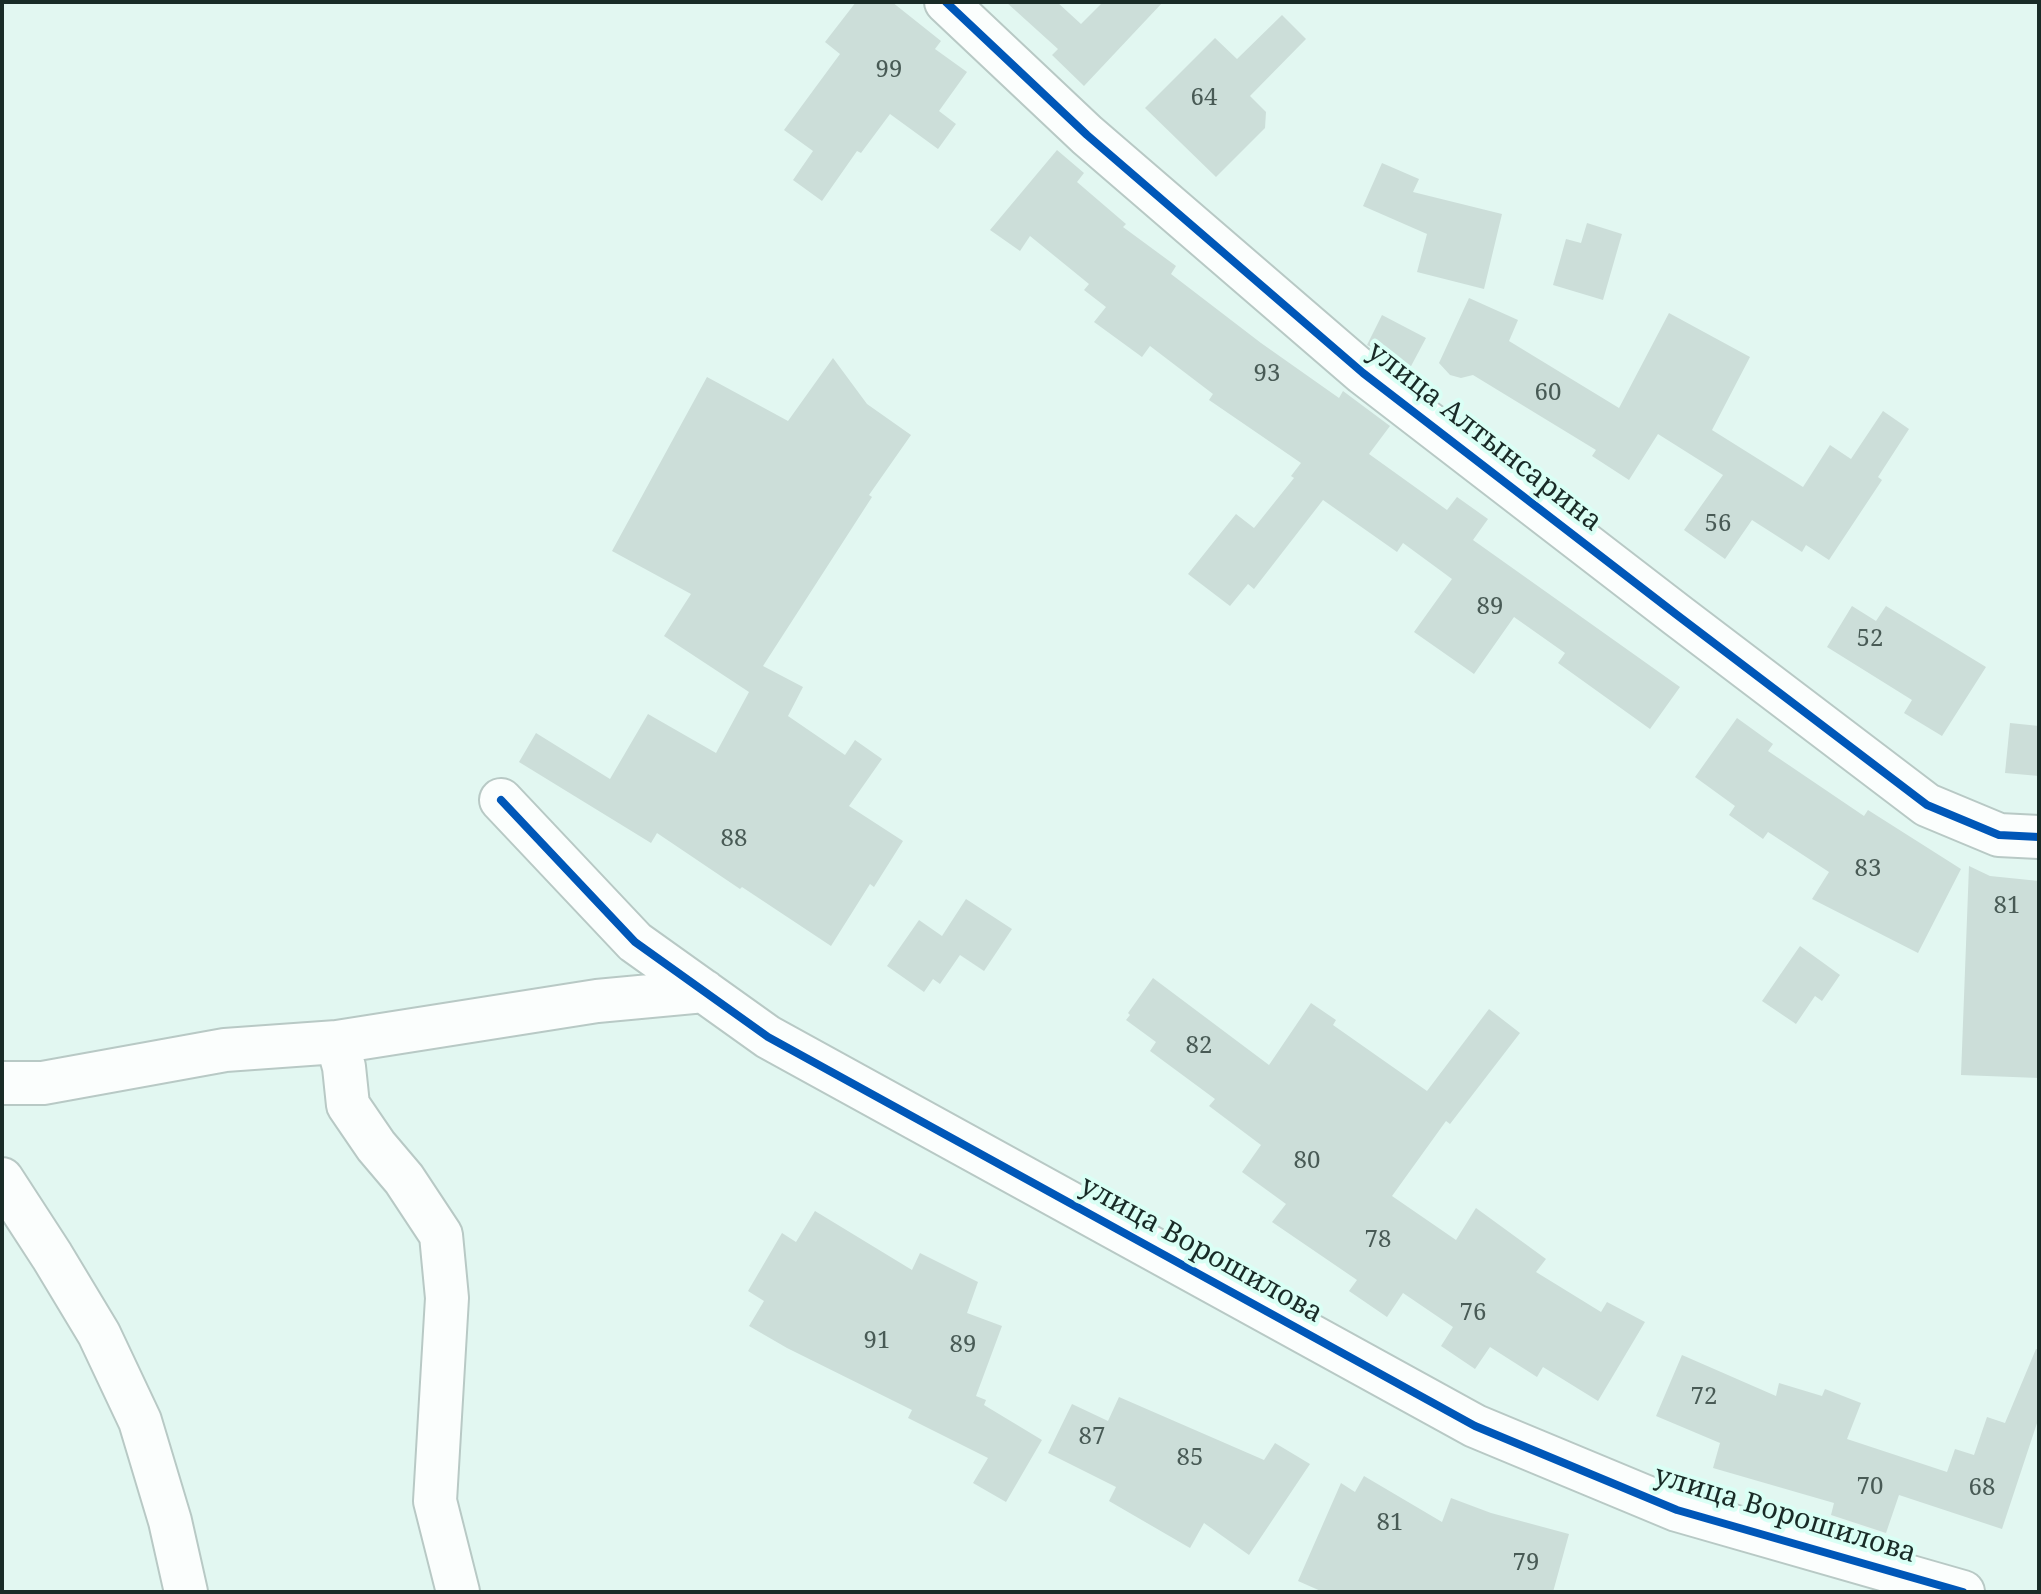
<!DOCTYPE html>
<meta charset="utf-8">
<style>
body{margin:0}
#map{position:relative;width:2041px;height:1594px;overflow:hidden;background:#e2f7f1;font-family:"Noto Serif",serif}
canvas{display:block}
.frame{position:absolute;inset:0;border:4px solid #192b27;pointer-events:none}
</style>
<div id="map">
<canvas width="2041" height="1594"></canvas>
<div class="frame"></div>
</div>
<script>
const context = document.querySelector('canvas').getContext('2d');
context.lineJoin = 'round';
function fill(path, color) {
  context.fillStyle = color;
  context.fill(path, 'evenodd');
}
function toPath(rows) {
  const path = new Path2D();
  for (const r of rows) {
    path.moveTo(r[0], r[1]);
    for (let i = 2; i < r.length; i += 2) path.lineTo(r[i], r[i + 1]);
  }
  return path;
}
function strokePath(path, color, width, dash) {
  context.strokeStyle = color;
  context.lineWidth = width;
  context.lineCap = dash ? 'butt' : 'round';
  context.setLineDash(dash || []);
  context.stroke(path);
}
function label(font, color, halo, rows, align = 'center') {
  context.font = font + ' "Noto Serif",serif';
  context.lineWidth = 8;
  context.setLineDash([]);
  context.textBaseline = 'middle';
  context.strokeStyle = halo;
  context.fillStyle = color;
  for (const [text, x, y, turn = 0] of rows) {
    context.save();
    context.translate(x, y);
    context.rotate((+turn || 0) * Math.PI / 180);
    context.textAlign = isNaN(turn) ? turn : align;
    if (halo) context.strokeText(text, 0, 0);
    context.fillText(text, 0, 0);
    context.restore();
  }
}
fill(toPath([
 [856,2,892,2,941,41,935,49,967,72,939,111,956,124,938,149,890,114,861,153,857,151,822,201,793,180,813,151,784,130,840,54,825,42],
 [1006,2,1057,2,1081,24,1103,2,1163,2,1084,86,1052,55,1058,49],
 [1282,15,1306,39,1250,96,1266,112,1265,128,1216,177,1145,108,1215,38,1237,59],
 [1057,150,1084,173,1077,182,1126,224,1123,227,1176,266,1171,274,1261,343,1339,398,1343,391,1390,426,1369,454,1447,510,1457,497,1488,519,1473,540,1680,687,1650,729,1558,663,1565,653,1514,617,1474,674,1414,632,1452,579,1403,543,1397,552,1323,500,1254,589,1248,584,1230,606,1188,574,1236,514,1254,528,1294,478,1291,476,1301,463,1209,400,1213,394,1150,346,1142,357,1094,322,1106,307,1084,290,1089,284,1030,236,1020,251,990,230],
 [1382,163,1419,179,1413,192,1502,214,1484,289,1417,272,1427,234,1363,206],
 [1587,223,1622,234,1603,300,1553,285,1566,239,1581,243],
 [1469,298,1518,320,1509,341,1619,408,1669,313,1750,357,1712,430,1803,487,1830,445,1851,459,1883,411,1909,429,1878,477,1882,480,1829,560,1806,545,1802,552,1752,520,1725,559,1684,530,1723,475,1658,434,1629,480,1592,456,1596,450,1473,375,1461,378,1450,375,1439,363],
 [1382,315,1426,338,1410,368,1367,345],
 [833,358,867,404,911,435,869,495,872,497,763,666,803,687,788,716,845,755,855,740,882,759,849,806,903,841,874,887,870,884,831,946,742,887,740,889,657,833,651,843,519,762,536,733,610,779,648,714,716,753,749,692,664,636,691,594,612,551,707,377,788,421],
 [1852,606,1876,621,1886,606,1986,667,1942,736,1904,713,1912,700,1827,647],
 [1737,718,1773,744,1768,751,1864,816,1868,810,1961,869,1918,953,1812,899,1829,872,1768,832,1763,839,1729,815,1735,806,1695,777],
 [2010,723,2039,726,2039,776,2005,773],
 [1969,866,1990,876,2039,881,2039,1078,1961,1075],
 [966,899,1012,929,984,971,960,955,940,984,933,979,924,992,887,966,919,920,942,936],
 [1800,946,1840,975,1822,1001,1815,996,1796,1024,1762,1001],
 [1153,978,1269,1065,1311,1003,1336,1020,1333,1025,1427,1091,1489,1009,1520,1033,1450,1124,1446,1121,1392,1196,1456,1240,1476,1208,1546,1259,1536,1272,1601,1312,1607,1302,1645,1322,1598,1401,1543,1367,1537,1377,1490,1347,1475,1369,1441,1346,1453,1327,1403,1293,1387,1317,1349,1291,1357,1280,1272,1222,1286,1204,1242,1172,1261,1145,1209,1106,1215,1099,1150,1051,1156,1042,1126,1020,1130,1015,1128,1013],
 [815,1211,912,1270,920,1253,978,1282,967,1313,1002,1326,976,1396,986,1400,984,1405,1042,1440,1006,1502,973,1483,988,1458,908,1418,912,1410,787,1348,749,1326,764,1301,748,1291,782,1233,796,1242],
 [2036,1349,2039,1350,2039,1417,2002,1529,1899,1495,1886,1533,1831,1515,1834,1503,1713,1468,1720,1443,1656,1416,1682,1355,1776,1396,1779,1383,1822,1396,1825,1389,1861,1403,1847,1439,1947,1472,1955,1449,1974,1455,1987,1417,2005,1423],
 [1119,1397,1264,1460,1275,1443,1310,1464,1249,1555,1204,1523,1190,1548,1109,1501,1116,1487,1048,1453,1072,1404,1108,1421],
 [1364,1476,1442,1522,1451,1498,1491,1513,1569,1534,1553,1592,1323,1592,1298,1581,1341,1483,1355,1492]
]), '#ccded9');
const minor = toPath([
 [946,2,1087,135,1363,373,1677,615,1927,805,1999,835,2039,837],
 [501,800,635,942,768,1037,1475,1426,1677,1510,1963,1592],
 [337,1042,344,1067,348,1105,376,1146,404,1179,441,1235,447,1298,435,1501,458,1592],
 [2,1083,43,1083,225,1050,337,1042,597,1001,704,991],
 [2,1179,52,1256,99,1334,140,1421,170,1521,186,1592]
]);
strokePath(minor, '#b8c9c5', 46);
strokePath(minor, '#fbfefd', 42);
strokePath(toPath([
 [946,2,1087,135,1363,373,1677,615,1927,805,1999,835,2039,837],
 [501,800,635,942,768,1037,1475,1426,1677,1510,1963,1592]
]), '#0057b8', 8);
label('24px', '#485a55', null, [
 ["99",889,70],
 ["64",1204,98],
 ["93",1267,374],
 ["60",1548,393],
 ["56",1718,524],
 ["89",1490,607],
 ["52",1870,639],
 ["88",734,839],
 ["83",1868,869],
 ["81",2007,906],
 ["82",1199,1046],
 ["80",1307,1161],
 ["78",1378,1240],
 ["76",1473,1313],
 ["91",877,1341],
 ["89",963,1345],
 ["72",1704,1397],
 ["87",1092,1437],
 ["85",1190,1458],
 ["70",1870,1487],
 ["68",1982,1488],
 ["81",1390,1523],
 ["79",1526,1563]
]);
label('28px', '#192b27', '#dafff5', [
 ["улица Алтынсарина",1484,437,38],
 ["улица Ворошилова",1201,1250,29],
 ["улица Ворошилова",1785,1515,17]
]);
</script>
